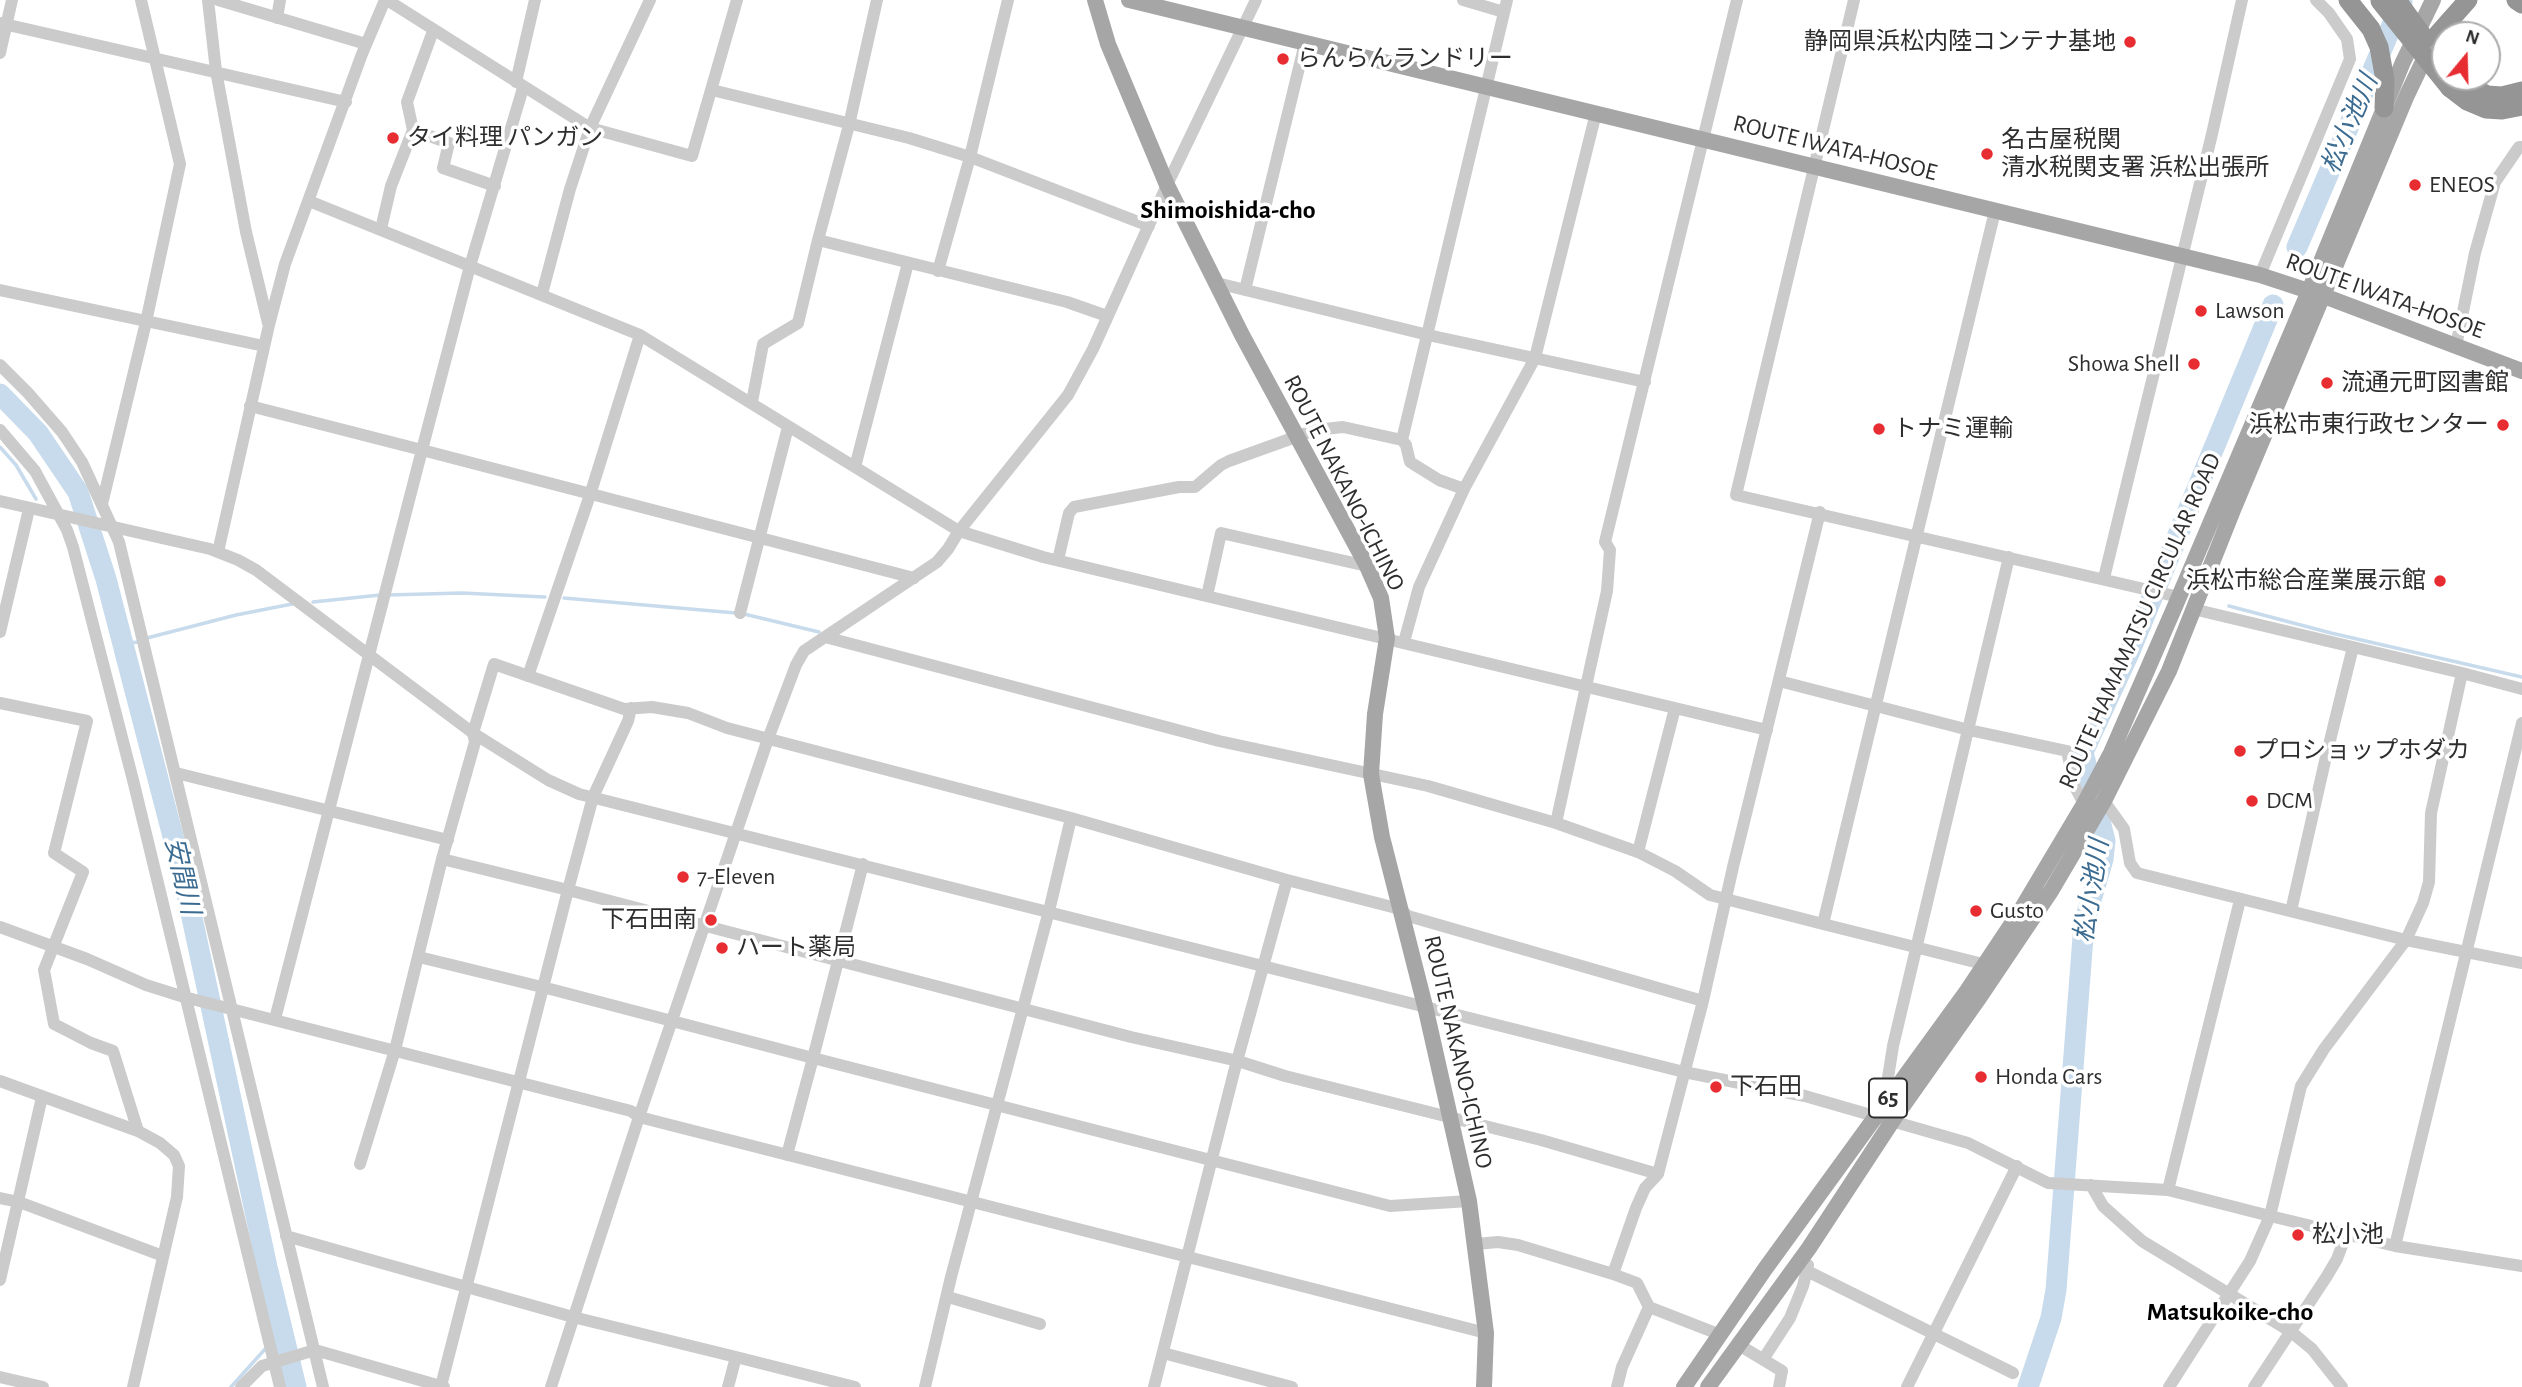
<!DOCTYPE html>
<meta charset="utf-8">
<style>
body{margin:0}
#map{position:relative;width:2522px;height:1387px;overflow:hidden;background:#fff;font-family:"Alegreya Sans",sans-serif}
canvas{display:block}
.north{position:absolute;left:2431px;top:21px;width:70px;height:70px;box-sizing:border-box;background:#fff;border:2px solid #ababab;border-radius:50%;rotate:19deg;font-size:19px;font-weight:700;line-height:28px;text-align:center;color:#2e2e2e}
.north::after{content:'';display:block;margin:auto;width:24px;height:32px;background:#e72d32;clip-path:polygon(50% 0,100% 100%,50% 72%,0 100%)}
</style>
<div id="map">
<canvas width="2522" height="1387"></canvas>
<div class="north">N</div>
</div>
<script>
const context = document.querySelector('canvas').getContext('2d');
context.lineJoin = 'round';
function toPath(rows) {
  const path = new Path2D();
  for (const r of rows) {
    path.moveTo(r[0], r[1]);
    for (let i = 2; i < r.length; i += 2) path.lineTo(r[i], r[i + 1]);
  }
  return path;
}
function strokePath(path, color, width, dash) {
  context.strokeStyle = color;
  context.lineWidth = width;
  context.lineCap = dash ? 'butt' : 'round';
  context.setLineDash(dash || []);
  context.stroke(path);
}
function label(font, color, halo, rows, align = 'center') {
  context.font = font + ' "Alegreya Sans","Noto Sans JP",sans-serif';
  context.lineWidth = 7;
  context.setLineDash([]);
  context.textBaseline = 'middle';
  context.strokeStyle = halo;
  context.fillStyle = color;
  for (const [text, x, y, turn = 0] of rows) {
    context.save();
    context.translate(x, y);
    context.rotate((+turn || 0) * Math.PI / 180);
    context.textAlign = isNaN(turn) ? turn : align;
    if (halo) context.strokeText(text, 0, 0);
    context.fillText(text, 0, 0);
    context.restore();
  }
}
strokePath(toPath([
 [0,447,16,465,36,499],
 [388,595,462,593,545,597],
 [564,598,736,613],
 [313,602,380,595],
 [2229,606,2331,633,2522,677],
 [744,614,819,632],
 [147,638,236,615,292,604],
 [124,644,138,642],
 [273,1339,282,1327],
 [231,1387,266,1348]
]), '#c7dbec', 3.5);
strokePath(toPath([
 [2297,247,2402,2],
 [0,394,38,433,78,492,106,579,182,871,267,1267,296,1387],
 [2028,1387,2051,1318,2056,1290,2084,924,2103,859,2105,841,2083,752,2130,651,2273,305]
]), '#c7dbec', 21);
strokePath(toPath([
 [208,0,216,71,246,232,268,323],
 [218,0,366,44],
 [387,0,590,128,692,156,737,0],
 [877,0,849,125,818,240,1067,302,1107,316],
 [1463,0,1504,12],
 [1737,0,1605,542,1610,550,1607,591,1556,823,1638,852,1675,871,1710,895,1823,924,1995,211],
 [1854,0,1736,495,2179,597],
 [277,18,280,0],
 [0,23,346,102],
 [0,53,12,0],
 [516,82,535,0],
 [523,88,470,266,422,450,914,578],
 [712,90,909,138,970,157,1149,226],
 [413,130,449,143,443,168,495,186],
 [309,201,640,335,959,531,1043,557,1767,730],
 [381,229,391,186,413,130,407,102,433,31],
 [938,271,970,157,1008,0],
 [2260,275,2350,59,2347,39,2329,13,2316,0],
 [1217,283,1428,335,1645,382],
 [0,290,264,346],
 [1245,290,1305,43],
 [542,294,570,189,590,128,650,0],
 [2456,346,2475,253,2495,182,2519,147,2522,147],
 [0,365,28,393,62,432,82,462,119,542,323,1387],
 [752,402,763,344,798,323,818,240],
 [250,406,422,450,275,1019],
 [0,430,35,471,67,530,73,547,134,784,280,1387],
 [1402,440,1406,445,1410,462,1439,480,1464,489],
 [855,467,908,263],
 [0,501,210,549,238,560,256,570,473,733,548,780,579,794,1684,1072,1805,1096,1968,1143,2048,1183,2168,1190,2270,1216,2250,1261,2169,1387],
 [102,504,146,322,180,164,141,0],
 [218,552,269,325,285,264,362,54,385,0],
 [1058,560,1069,513,1074,507,1179,487,1195,487,1221,465,1229,461,1315,430,1343,427,1402,440,1507,0],
 [2104,578,2212,134,2242,0],
 [1207,596,1221,533,1367,566],
 [2193,609,2462,673],
 [740,613,788,427],
 [0,632,29,509],
 [825,637,1219,741,1428,786,1556,823],
 [1404,642,1419,587,1464,489,1535,358,1596,113],
 [528,676,590,495,640,335],
 [1779,681,1969,730,2067,751,2075,787,2084,804],
 [2522,689,2462,673,2431,813,2429,882,2423,903,2406,940,2324,1049,2301,1086,2270,1216,2395,1246,2522,1266],
 [0,703,87,721,54,853,83,872,44,970,54,1024,91,1043,113,1051,138,1131],
 [631,708,628,721,593,797,568,890,1131,1037,1238,1061,1285,1076,1541,1140,1658,1174,1703,1001,1733,867,1820,512],
 [176,773,448,840],
 [2104,801,2124,829,2130,863,2137,873,2406,940,2522,963],
 [1638,852,1675,708],
 [2291,911,2325,761,2353,647],
 [1823,924,1983,964],
 [0,927,87,959,146,985,184,997,631,1111,639,1117,1486,1333],
 [419,957,554,990,813,1058,863,864],
 [0,1081,138,1131,160,1143,174,1155,179,1166,177,1197,133,1387],
 [1890,1096,1887,1084,1893,1046,2009,557],
 [787,1155,813,1058,1390,1206,1469,1201],
 [360,1164,395,1050,442,859,475,742,473,733,494,664,624,709,652,707,688,713,727,728,1071,818,1287,880,1400,909,1408,916,1703,1001],
 [2091,1185,2103,1206,2142,1241,2290,1331,2312,1349,2342,1387],
 [2168,1190,2240,900],
 [0,1198,19,1202,163,1256],
 [286,1236,573,1317,736,1357,728,1387],
 [1476,1244,1498,1242,1518,1245,1613,1274,1636,1208,1645,1188,1658,1174],
 [2395,1246,2522,723],
 [1807,1271,2013,1373],
 [1613,1274,1637,1283,1649,1307,1721,1335],
 [0,1280,42,1097],
 [948,1297,1040,1324],
 [1739,1345,1782,1371,1779,1387],
 [1163,1353,1292,1387],
 [736,1357,855,1387],
 [1764,1358,1790,1318,1803,1286,1808,1265],
 [0,1377,43,1387],
 [441,1386,568,890,442,859],
 [241,1387,262,1366,315,1350,444,1387],
 [551,1387,639,1117,768,739,796,665,804,651,937,562,948,549,959,531,1068,395,1093,349,1167,185,1256,0],
 [925,1387,951,1277,1049,911,1071,818],
 [1154,1387,1234,1072,1287,880],
 [1617,1387,1622,1367,1649,1307],
 [1907,1387,2017,1166],
 [2254,1387,2327,1276,2337,1259,2346,1235]
]), '#cbcbcb', 12);
strokePath(toPath([
 [1095,0,1108,44,1167,185,1242,335,1367,566,1381,598,1387,638,1375,714,1371,774,1382,837,1425,1006,1469,1201,1486,1333,1484,1387],
 [1129,0,2260,275,2324,296,2522,371],
 [1684,1387,1765,1269,1967,991,2019,913,2084,804,2111,753,2176,604,2309,291,2403,62,2433,0],
 [1708,1387,1809,1248,1893,1120,1977,1001,2051,891,2104,801,2169,671,2233,510,2407,95,2429,49]
]), '#a6a6a6', 16);
strokePath(toPath([
 [2348,0,2371,29,2379,47,2385,80,2384,108],
 [2516,0,2522,4],
 [2436,36,2468,0],
 [2438,58,2445,66],
 [2464,83,2487,95,2502,96,2522,91],
 [2450,88,2467,101,2486,109,2502,110,2522,106]
]), '#959595', 19);
strokePath(toPath([
 [2397,0,2425,39],
 [2380,1,2450,88]
]), '#959595', 19);
for (const [x, y, r, color] of [
 [2130,42,7,"#e72d32"],
 [1283,59,7,"#e72d32"],
 [393,138,7,"#e72d32"],
 [1987,154,7,"#e72d32"],
 [2415,185,7,"#e72d32"],
 [2201,311,7,"#e72d32"],
 [2194,364,7,"#e72d32"],
 [2327,383,7,"#e72d32"],
 [2503,425,7,"#e72d32"],
 [1879,429,7,"#e72d32"],
 [2440,581,7,"#e72d32"],
 [2240,751,7,"#e72d32"],
 [2252,801,7,"#e72d32"],
 [683,877,7,"#e72d32"],
 [1976,911,7,"#e72d32"],
 [711,920,7,"#e72d32"],
 [722,948,7,"#e72d32"],
 [1981,1077,7,"#e72d32"],
 [1716,1087,7,"#e72d32"],
 [2298,1235,7,"#e72d32"]
]) {
  const dot = new Path2D();
  dot.arc(x, y, r, 0, 2 * Math.PI);
  context.fillStyle = color;
  context.fill(dot);
  strokePath(dot, '#fff', 2.5);
}
for (const [x, y, w] of [
 [1888,1098,38]
]) {
  const box = new Path2D();
  box.roundRect(x - w / 2, y - 19.5, w, 39, 5);
  context.fillStyle = '#fff';
  context.fill(box);
  strokePath(box, '#2e2e2e', 2);
}
label('bold 23px', '#2e2e2e', null, [
 ["65",1888,1098]
]);
label('24px', '#2e2e2e', '#fff', [
 ["静岡県浜松内陸コンテナ基地",2116,42,"right"],
 ["らんらんランドリー",1297,59],
 ["タイ料理 パンガン",407,138],
 ["名古屋税関",2001,140],
 ["清水税関支署 浜松出張所",2001,168],
 ["ENEOS",2429,185],
 ["Lawson",2215,311],
 ["Showa Shell",2180,364,"right"],
 ["流通元町図書館",2341,383],
 ["浜松市東行政センター",2489,425,"right"],
 ["トナミ運輸",1893,429],
 ["浜松市総合産業展示館",2426,581,"right"],
 ["プロショップホダカ",2254,751],
 ["DCM",2266,801],
 ["7-Eleven",697,877],
 ["Gusto",1990,911],
 ["下石田南",697,920,"right"],
 ["ハート薬局",736,948],
 ["Honda Cars",1995,1077],
 ["下石田",1730,1087],
 ["松小池",2312,1235]
], 'left');
label('24px', '#2e2e2e', '#fff', [
 ["ROUTE IWATA-HOSOE",1835,148,14],
 ["ROUTE IWATA-HOSOE",2385,296,20],
 ["ROUTE NAKANO-ICHINO",1344,483,63],
 ["ROUTE HAMAMATSU CIRCULAR ROAD",2140,621,-66],
 ["ROUTE NAKANO-ICHINO",1458,1052,77]
]);
label('italic 26px', '#3b6b90', '#fff', [
 ["松小池川",2350,124,-67],
 ["安間川",182,876,77],
 ["松小池川",2092,891,-81]
]);
label('bold 26px', '#000', '#fff', [
 ["Shimoishida-cho",1228,210],
 ["Matsukoike-cho",2230,1312]
]);
</script>
